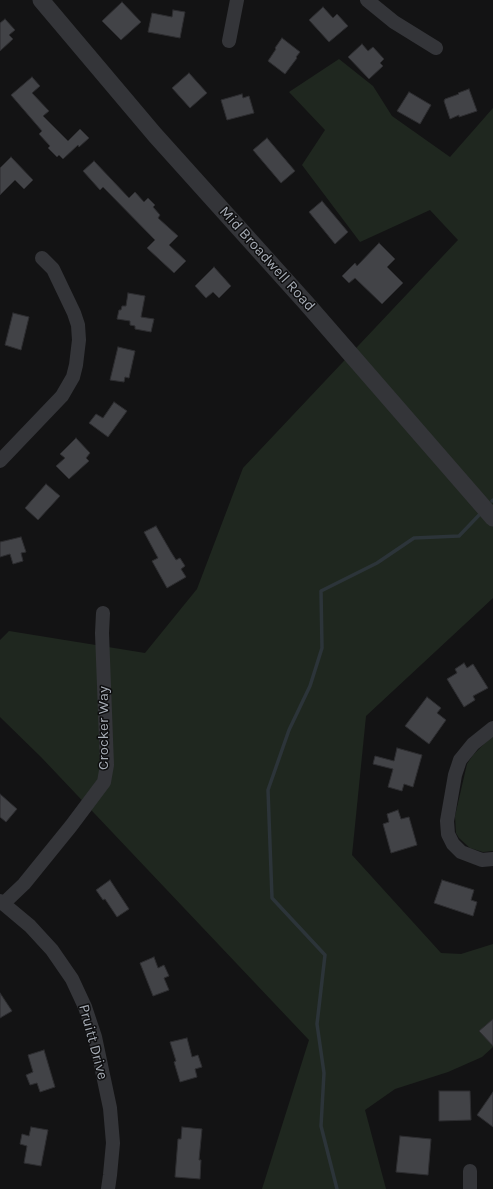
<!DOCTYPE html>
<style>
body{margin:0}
canvas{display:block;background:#131314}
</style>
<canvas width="493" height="1189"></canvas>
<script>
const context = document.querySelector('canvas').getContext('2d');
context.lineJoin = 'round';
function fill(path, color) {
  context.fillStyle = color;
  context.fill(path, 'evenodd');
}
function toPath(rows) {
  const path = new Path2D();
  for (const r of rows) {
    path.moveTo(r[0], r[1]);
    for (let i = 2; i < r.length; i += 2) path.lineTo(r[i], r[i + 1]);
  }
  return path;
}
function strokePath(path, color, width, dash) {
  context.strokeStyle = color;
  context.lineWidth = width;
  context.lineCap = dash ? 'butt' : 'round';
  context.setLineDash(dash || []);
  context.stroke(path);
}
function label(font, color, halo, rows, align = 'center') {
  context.font = font + ' Karla,sans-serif';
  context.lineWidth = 3;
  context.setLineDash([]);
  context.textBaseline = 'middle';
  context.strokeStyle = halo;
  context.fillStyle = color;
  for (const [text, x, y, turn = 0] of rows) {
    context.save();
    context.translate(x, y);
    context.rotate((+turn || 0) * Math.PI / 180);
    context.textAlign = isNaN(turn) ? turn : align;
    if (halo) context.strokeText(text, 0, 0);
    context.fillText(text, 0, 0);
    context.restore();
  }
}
fill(toPath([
 [339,59,373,86,392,116,450,157,493,108,493,598,366,716,352,855,441,953,461,954,493,944,493,1047,482,1057,448,1072,395,1089,365,1110,386,1189,262,1189,309,1040,41,757,0,717,0,640,9,631,145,653,197,589,243,468,458,240,430,210,360,242,302,165,325,130,289,92],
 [493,735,493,851,483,852,470,848,459,838,456,833,455,816,467,764,473,755]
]), '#1f271f');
strokePath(toPath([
 [492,501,493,500],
 [337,1189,321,1126,324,1073,317,1024,325,955,272,898,268,790,289,730,310,686,322,648,321,591,377,563,414,538,459,536,482,512]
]), '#2c3439', 3.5);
const building = toPath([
 [122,2,141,22,121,40,102,21,122,2],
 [323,7,333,18,337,14,348,26,329,42,309,20,323,7],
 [173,10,185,12,180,38,148,32,152,13,172,17,173,10],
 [5,19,15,30,9,35,13,39,0,51,0,23,5,19],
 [282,38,300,52,296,57,297,58,285,74,268,61,276,49,275,48,282,38],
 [362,44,368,51,373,47,384,59,380,63,383,66,369,79,348,57,362,44],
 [189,73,207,93,190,108,172,88,189,73],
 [32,77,40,86,32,93,49,111,43,116,68,141,80,129,89,138,79,147,78,145,63,159,59,155,57,157,48,148,50,146,39,134,42,131,11,95,32,77],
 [469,89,477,111,459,117,459,115,450,119,444,101,445,99,459,94,458,93,469,89],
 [409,92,431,105,420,124,397,111,409,92],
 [242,94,243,98,249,96,254,113,227,120,221,100,242,94],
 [267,138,295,171,281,183,253,150,267,138],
 [11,157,33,180,24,189,15,180,0,195,0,168,11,157],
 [94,161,129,198,135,192,144,202,148,198,155,205,153,207,160,215,158,218,178,236,169,245,186,261,174,273,147,248,155,240,103,187,100,190,83,171,94,161],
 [322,201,348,232,335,244,309,212,322,201],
 [379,243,395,259,387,267,403,283,382,304,355,278,349,283,342,276,355,263,357,266,379,243],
 [214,267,231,286,219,298,213,292,206,298,195,286,214,267],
 [128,293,145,296,141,317,154,319,151,332,135,329,135,326,130,325,130,321,117,319,119,310,121,310,122,306,126,306,128,293],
 [13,313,29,317,21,350,5,345,13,313],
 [118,347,135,351,129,378,125,377,124,382,110,380,118,347],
 [114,402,127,411,108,437,89,423,96,414,103,418,114,402],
 [76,438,90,453,86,458,89,461,69,479,56,466,65,458,60,454,76,438],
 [46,484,60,496,38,520,25,508,46,484],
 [156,526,171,552,176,560,180,558,185,566,181,569,186,577,167,588,152,561,158,558,144,532,156,526],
 [21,537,26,552,21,553,23,561,13,564,10,554,0,557,0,542,21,537],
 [464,663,467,668,473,664,488,688,473,696,475,700,464,707,447,679,457,673,455,669,464,663],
 [427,697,441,708,437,713,446,720,429,744,405,726,427,697],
 [397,748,422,755,413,787,404,784,402,791,388,787,393,769,373,764,375,756,394,761,397,748],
 [0,794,17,809,6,822,0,817,0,794],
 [398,810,401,819,409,817,417,845,391,853,383,824,389,822,387,814,398,810],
 [110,880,129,909,117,917,105,899,103,900,96,890,110,880],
 [442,880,474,890,471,900,477,902,473,916,434,903,442,880],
 [154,957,158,968,164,965,169,976,164,978,169,990,153,996,140,963,154,957],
 [0,993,12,1011,0,1018,0,993],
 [493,1019,493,1046,479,1031,493,1019],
 [187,1038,192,1057,198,1055,202,1067,195,1069,197,1077,180,1082,174,1062,176,1061,170,1042,187,1038],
 [44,1050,55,1087,40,1092,37,1083,30,1085,26,1075,33,1072,28,1055,44,1050],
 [439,1091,470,1091,471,1120,439,1121,439,1091],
 [493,1092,493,1127,477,1115,493,1092],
 [31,1127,48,1130,41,1166,24,1163,27,1146,20,1144,22,1134,29,1136,31,1127],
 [182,1127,202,1129,199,1160,201,1160,200,1179,175,1177,178,1139,181,1139,182,1127],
 [400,1136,431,1139,428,1175,396,1172,400,1136]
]);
fill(building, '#424347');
strokePath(building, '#2d2d30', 1);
strokePath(toPath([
 [367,0,394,22,436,48],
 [229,41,237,0],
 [0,461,62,396,73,377,76,365,79,340,78,325,74,313,53,269,42,258],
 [493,728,473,744,460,760,455,775,447,821,448,834,453,844,461,852,482,860,493,859],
 [0,901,30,926,52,950,72,979,85,1007,95,1037,110,1108,113,1143,110,1175,108,1189],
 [3,904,24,884,71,826,104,782,107,765,102,633,103,613],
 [470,1189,470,1171]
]), '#343539', 14);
strokePath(toPath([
 [41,0,155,135,307,304,493,518]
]), '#343539', 17);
label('15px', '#a5abb4', '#0e0e0f', [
 ["Mid Broadwell Road",267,259,48],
 ["Crocker Way",104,728,-90],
 ["Pruitt Drive",93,1042,75]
]);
</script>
